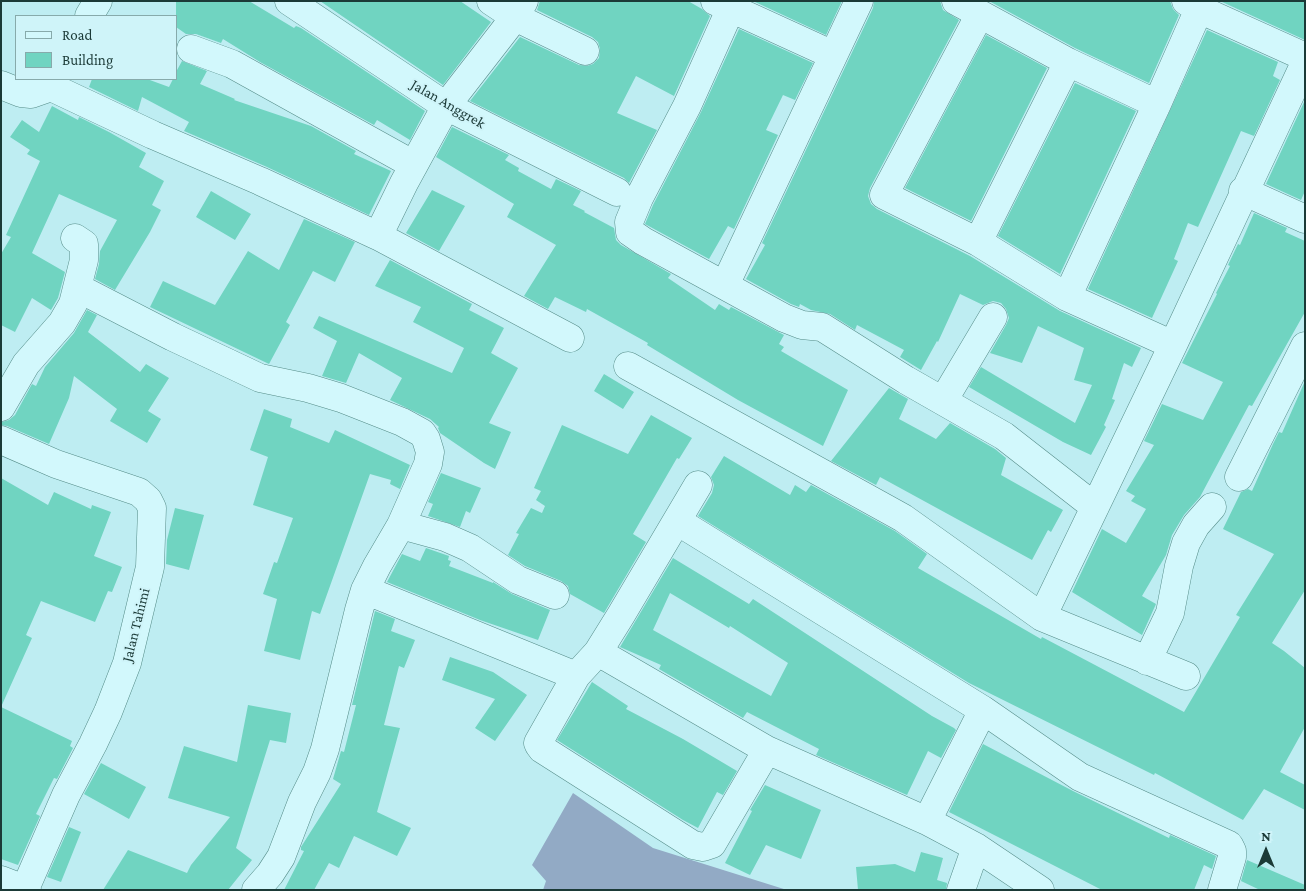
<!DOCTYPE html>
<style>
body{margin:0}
#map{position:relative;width:1306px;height:891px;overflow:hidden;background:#beedf2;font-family:"Crimson Pro",serif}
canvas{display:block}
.frame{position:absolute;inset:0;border:2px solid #1b3a37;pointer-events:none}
.legend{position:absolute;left:15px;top:15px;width:162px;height:65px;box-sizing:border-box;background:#cff4f9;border:1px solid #87aaab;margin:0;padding:6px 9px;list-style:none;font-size:15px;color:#1b3a37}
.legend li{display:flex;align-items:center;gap:10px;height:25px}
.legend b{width:25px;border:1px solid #87aaab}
.north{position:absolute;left:1241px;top:826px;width:50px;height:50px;-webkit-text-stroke:4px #cff4f9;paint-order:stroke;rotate:0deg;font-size:14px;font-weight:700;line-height:20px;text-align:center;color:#1b3a37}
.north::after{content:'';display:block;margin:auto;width:18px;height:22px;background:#1b3a37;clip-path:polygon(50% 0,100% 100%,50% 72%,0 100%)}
</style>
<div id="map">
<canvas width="1306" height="891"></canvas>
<div class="frame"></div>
<ul class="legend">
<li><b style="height:6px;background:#d2f8fc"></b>Road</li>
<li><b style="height:14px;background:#70d4c1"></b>Building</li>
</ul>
<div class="north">N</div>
</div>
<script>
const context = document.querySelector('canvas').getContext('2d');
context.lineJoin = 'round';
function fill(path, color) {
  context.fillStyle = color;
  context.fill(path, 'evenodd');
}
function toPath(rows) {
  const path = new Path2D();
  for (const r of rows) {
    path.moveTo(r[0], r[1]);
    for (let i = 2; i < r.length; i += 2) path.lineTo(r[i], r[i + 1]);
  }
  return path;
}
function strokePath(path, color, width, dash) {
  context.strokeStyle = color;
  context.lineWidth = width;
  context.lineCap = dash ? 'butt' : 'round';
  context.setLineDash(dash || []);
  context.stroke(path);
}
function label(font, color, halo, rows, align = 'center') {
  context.font = font + ' "Crimson Pro",serif';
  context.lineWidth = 4;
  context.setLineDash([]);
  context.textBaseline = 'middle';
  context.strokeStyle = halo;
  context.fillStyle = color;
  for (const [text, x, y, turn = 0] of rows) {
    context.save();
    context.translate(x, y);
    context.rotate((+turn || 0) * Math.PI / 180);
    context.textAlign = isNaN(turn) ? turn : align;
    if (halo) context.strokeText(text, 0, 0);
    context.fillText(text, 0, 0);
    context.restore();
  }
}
fill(toPath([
 [573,793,653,848,787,890,543,890,546,881,532,865]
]), '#92aac5');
fill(toPath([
 [176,1,249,1,294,28,296,26,301,28,425,111,410,140,377,120,374,125,260,62,223,39,221,43,196,34,186,34,176,27],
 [320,1,460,1,491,22,443,85],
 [540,1,688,1,702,9,710,16,674,96,636,76,617,113,657,130,629,183,624,178,470,101,520,37,579,65,587,66,593,64,599,58,600,49,598,42,592,37,537,10],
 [753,1,842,1,826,35],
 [874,1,940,1,943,10,959,20,870,188,868,196,871,204,877,209,970,256,1060,311,1141,348,1132,367,1124,363,1112,399,1115,400,1104,425,1106,427,1091,455,1063,442,969,387,981,367,1075,423,1092,385,1074,380,1084,348,1038,326,1022,363,990,353,1006,325,1009,318,1006,309,1001,303,993,301,983,305,960,294,938,342,937,341,921,370,900,357,904,350,857,325,855,330,830,314,811,310,800,304,799,307,791,304,746,279,765,245,762,243,873,8],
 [989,1,1170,1,1173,9,1179,15,1149,83,1075,48],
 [1220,1,1305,1,1305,40],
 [739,29,813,63,795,100,783,95,766,130,778,135,734,229,728,226,709,259,645,224,653,205,701,112],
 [1207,30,1278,62,1273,76,1280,80,1254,136,1241,131,1198,227,1188,223,1174,259,1178,261,1152,318,1088,289],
 [986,35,1047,68,971,221,905,188],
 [182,61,207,71,200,84,235,99,234,100,311,126,356,151,354,154,391,171,369,215,267,167,184,131,189,122,142,97,138,111,89,87,92,79,147,79,169,87,173,79,176,79,176,72],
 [1075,83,1136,111,1060,274,998,236],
 [1305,100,1305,191,1301,200,1266,184],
 [52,106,78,120,79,117,109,132,146,153,139,167,164,181,152,205,161,210,150,232,115,290,95,279,99,264,100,251,117,220,59,194,32,253,65,272,58,298,51,310,32,298,15,332,1,325,1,254,11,237,6,235,40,161,27,154,30,150,10,137,22,120,39,132],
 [452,127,509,155,505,160,519,168,518,171,551,189,556,179,581,191,573,205,585,211,584,212,614,228,616,240,621,245,671,274,668,278,715,310,719,304,729,310,731,307,784,335,779,344,784,347,781,351,848,390,823,446,738,400,647,345,648,343,587,309,586,312,555,297,548,309,524,296,556,245,507,217,514,204,436,157],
 [432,190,465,206,439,251,406,233],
 [211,191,251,214,235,240,196,217],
 [1254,213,1287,228,1285,232,1305,241,1305,312,1252,406,1249,405,1200,497,1184,515,1172,535,1166,555,1142,596,1156,604,1142,635,1072,592,1102,529,1126,543,1146,509,1131,501,1135,496,1126,491,1154,445,1144,441,1162,404,1203,420,1223,382,1182,363,1217,294,1216,293,1230,266,1228,265,1238,244,1240,245],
 [304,219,355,242,335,282,313,271,286,322,290,325,269,364,150,307,163,281,215,305,248,251,279,270],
 [390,260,472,304,469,310,504,328,491,353,518,368,489,423,511,432,495,469,484,463,440,433,438,428,439,427,430,419,390,400,402,378,359,353,346,383,322,376,337,341,313,328,319,316,452,373,464,348,413,322,421,307,375,286],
 [87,310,97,315,88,332,140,372,146,364,169,378,148,411,161,419,147,443,110,421,117,409,74,376,69,398,49,444,7,426,1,425,2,422,9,420,15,415,32,384,36,386,45,367,74,333],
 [604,374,634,392,623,409,594,391],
 [1305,381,1305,590,1272,643,1284,651,1305,668,1305,727,1280,772,1305,785,1305,810,1264,789,1243,820,1155,773,1154,775,969,683,698,516,712,493,714,485,711,477,724,456,790,495,795,485,806,492,811,485,895,531,927,554,918,568,1041,639,1042,637,1184,712,1240,617,1236,615,1274,554,1223,529,1241,492,1248,489,1252,491,1273,444,1279,432,1282,433],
 [889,388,908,399,899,419,936,439,950,423,995,449,1006,458,1001,475,1063,510,1051,532,1048,530,1032,560,880,477,876,485,831,461],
 [264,409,292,419,290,427,329,443,335,430,410,465,400,489,390,484,391,480,370,474,320,614,312,611,300,660,264,651,277,599,263,594,274,562,277,563,293,518,253,505,268,457,250,450],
 [651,415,692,438,679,459,677,458,633,534,646,542,604,613,570,594,568,586,561,581,525,566,508,555,519,534,516,533,531,508,542,513,545,506,536,500,541,491,534,488,562,425,628,454],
 [441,473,481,488,470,513,466,511,460,527,428,516,433,504,428,502],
 [1,478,48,505,54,492,91,509,92,505,111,512,94,556,122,567,112,592,108,591,95,622,41,601,26,635,32,638,1,707],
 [175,508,204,515,189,570,166,564,167,540],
 [426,548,449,556,448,560,451,561,449,566,493,583,493,582,512,594,550,610,538,640,480,620,387,582,402,554,420,561],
 [673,558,749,604,753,599,932,716,954,728,956,730,941,758,928,751,907,795,816,755,819,749,747,712,743,718,659,669,661,665,620,647],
 [670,593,729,628,730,626,788,663,771,696,653,630],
 [375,611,395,619,391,631,415,640,404,668,399,666,384,725,400,728,377,812,411,828,397,856,354,836,339,868,329,863,314,890,284,890,304,851,301,850,301,847,341,784,333,779,341,751,344,752,356,705,352,705],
 [450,657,493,672,527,695,495,741,475,728,495,699,442,680],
 [592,682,628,706,626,709,683,739,737,771,723,795,717,792,698,828,683,820,557,740],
 [248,705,291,713,286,743,270,740,236,848,252,860,228,890,103,890,128,850,187,873,191,865,230,817,168,798,184,746,237,762],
 [1,707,72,741,70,746,73,748,57,779,54,778,36,814,40,816,18,865,1,859],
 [983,744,1073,791,1169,838,1170,835,1216,856,1212,869,1204,865,1194,890,1102,890,949,812],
 [101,763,146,787,129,819,84,794],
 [765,785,821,810,801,859,766,845,750,875,725,863,752,811,750,810],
 [69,827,81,832,61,882,47,877],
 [921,852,943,858,937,880,947,883,946,890,858,890,856,867,895,864,915,872],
 [1247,860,1305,885,1305,890,1260,890,1241,881]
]), '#70d4c1');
const minor = toPath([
 [289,1,446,106,617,192],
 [491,1,515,17,585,51],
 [715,1,833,55],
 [734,1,687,106,639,198,629,222,630,232,643,241,784,318,802,325,822,327,906,380,1004,436,1095,507],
 [956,1,1068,62,1157,104],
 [1186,1,1199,9,1305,57],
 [980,14,884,195,978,242,1067,297,1173,345],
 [89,16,98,1],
 [191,49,232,64,414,165],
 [1,85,21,93,31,94,51,87,55,79],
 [51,87,153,135,260,181,378,236,404,183,446,106,515,17,524,1],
 [1243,191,1305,219],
 [378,236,570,338],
 [978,242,1068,62],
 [725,285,859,1],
 [78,288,173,337,260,378,308,388,341,398,402,422,422,433,426,439,430,452,428,464,401,525,377,566,365,590,359,610,325,749,317,772,302,802,281,857,270,874,256,890],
 [1067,297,1157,104,1199,9],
 [628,366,903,518,1042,617,1186,676],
 [943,401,993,317],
 [1,407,26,364,62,323,73,304,84,260,84,244,75,238],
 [1,440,56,464,139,492,148,500,152,508,150,567,127,663,108,712,93,744,66,795,25,889],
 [1239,477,1305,346],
 [698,485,621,615,598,652,576,676,538,743,539,745,542,749,693,845,703,847,712,844,767,750],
 [677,521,983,710],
 [401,525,445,537,470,548,518,580,555,595],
 [365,590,576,676],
 [1042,617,1173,345,1305,63],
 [598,652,767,750,927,821,976,847,1040,890],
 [1147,661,1170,613,1179,566,1186,543,1196,525,1212,507],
 [927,821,983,710,1080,777,1229,845,1232,851,1232,857,1222,890],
 [1,880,27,890],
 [961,890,976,847]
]);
strokePath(minor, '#558c88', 29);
strokePath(minor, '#d2f8fc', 28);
label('15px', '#1b3a37', '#cff4f9', [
 ["Jalan Anggrek",448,104,30],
 ["Jalan Tahimi",136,625,-76]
]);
</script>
